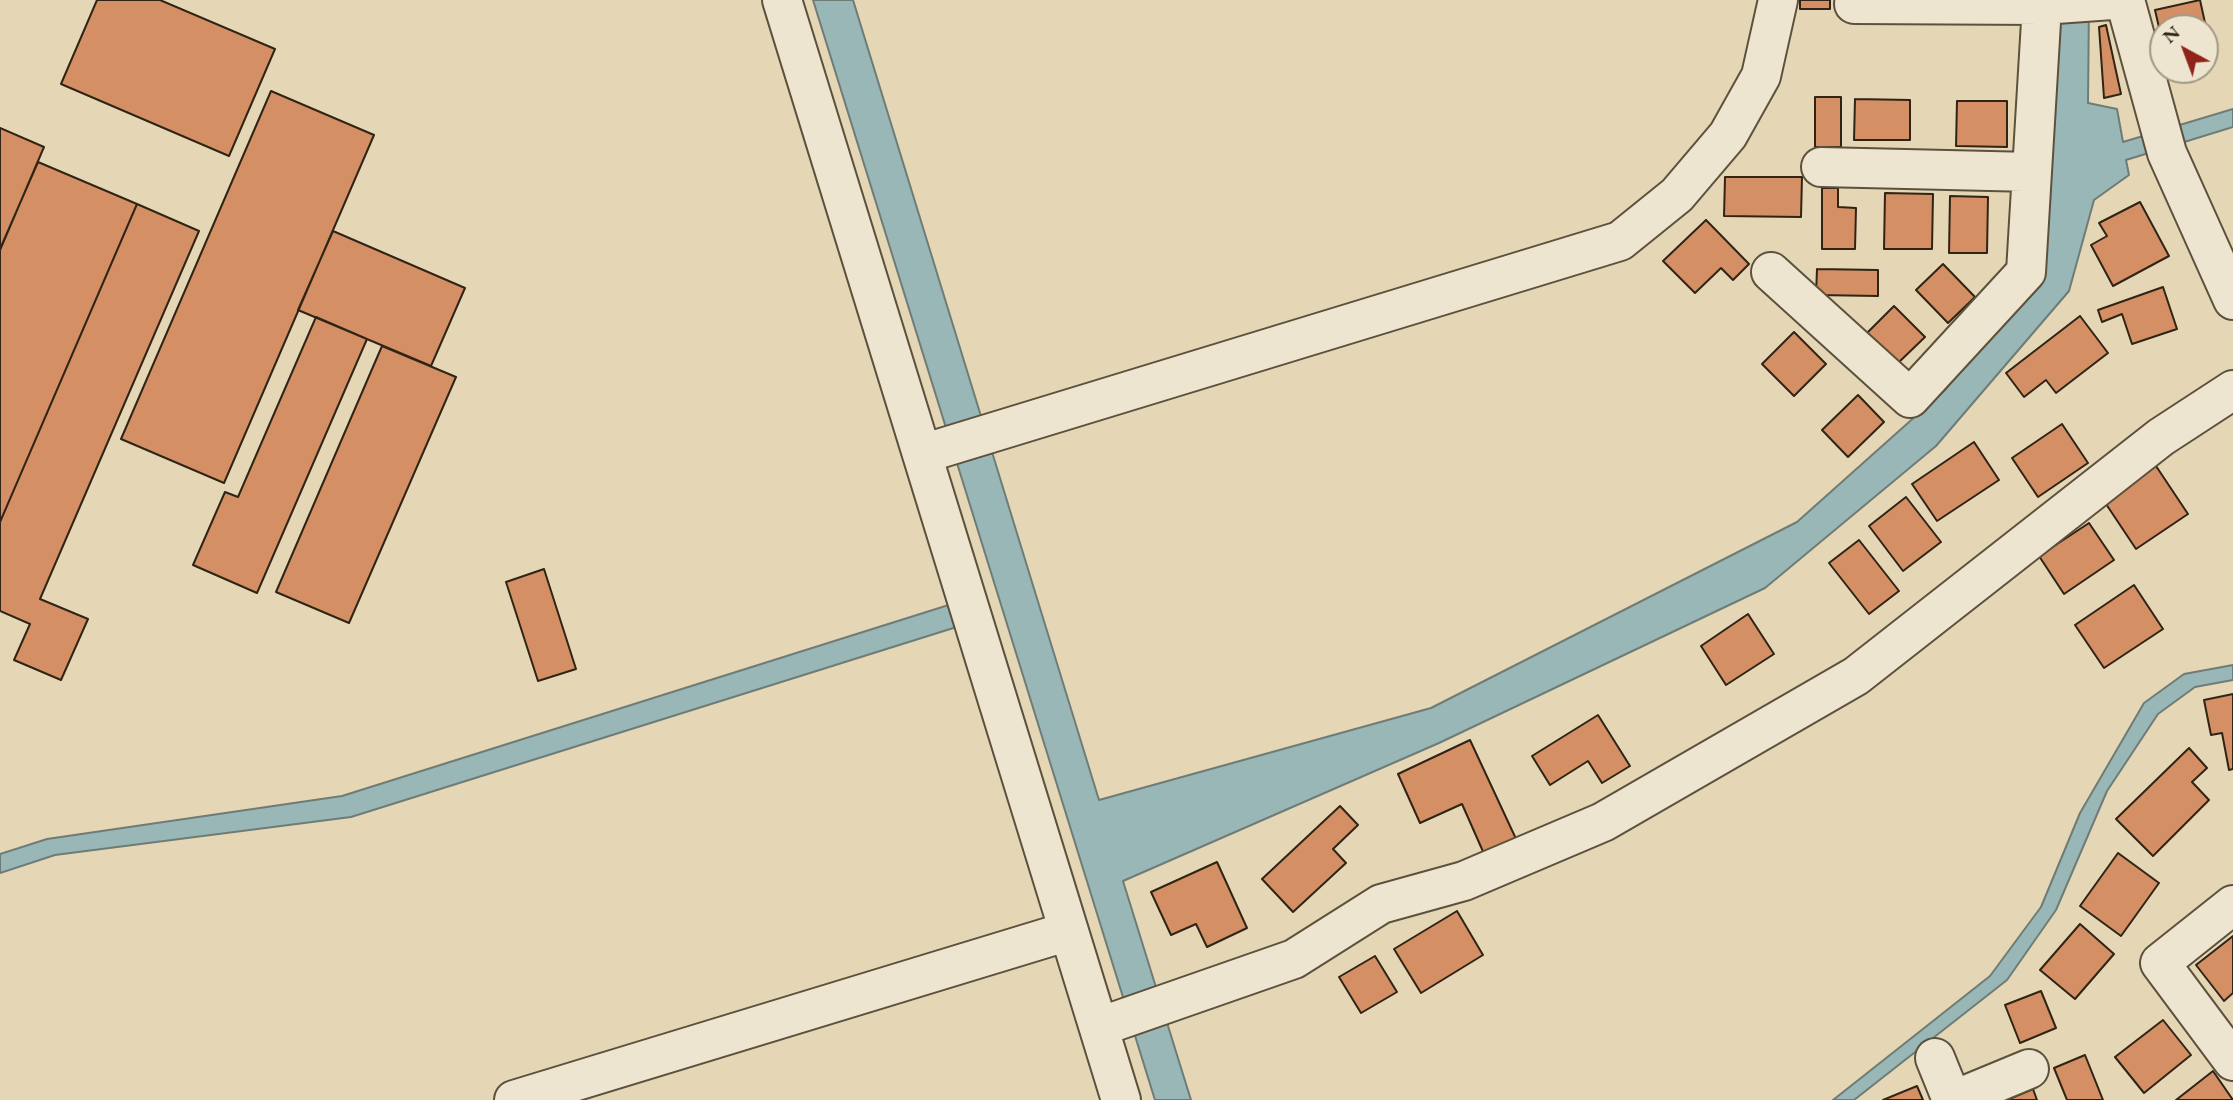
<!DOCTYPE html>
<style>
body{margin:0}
#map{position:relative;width:2233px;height:1100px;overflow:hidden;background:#e5d7b6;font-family:"EB Garamond",serif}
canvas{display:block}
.north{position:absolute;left:2149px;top:14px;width:70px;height:70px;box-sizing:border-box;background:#eee5d0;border:2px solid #a29885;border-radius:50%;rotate:319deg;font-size:19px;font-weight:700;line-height:28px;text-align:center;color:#2f2415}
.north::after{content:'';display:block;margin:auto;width:24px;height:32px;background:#8f2418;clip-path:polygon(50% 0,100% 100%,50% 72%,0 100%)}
</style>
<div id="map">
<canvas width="2233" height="1100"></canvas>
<div class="north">N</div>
</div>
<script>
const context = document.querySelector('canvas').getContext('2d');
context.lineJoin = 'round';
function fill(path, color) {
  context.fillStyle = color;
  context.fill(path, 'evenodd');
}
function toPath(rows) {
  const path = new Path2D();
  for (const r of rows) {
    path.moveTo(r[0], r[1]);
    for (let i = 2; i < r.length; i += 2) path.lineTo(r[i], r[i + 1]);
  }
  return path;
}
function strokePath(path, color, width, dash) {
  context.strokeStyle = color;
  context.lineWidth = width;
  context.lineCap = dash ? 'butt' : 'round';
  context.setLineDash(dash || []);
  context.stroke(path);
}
const water = toPath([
 [813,0,853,0,1099,800,1431,708,1797,522,1946,389,2042,267,2058,0,2089,0,2088,103,2117,109,2123,142,2233,109,2233,127,2126,160,2129,175,2094,200,2069,291,1936,446,1765,588,1439,743,1123,881,1191,1100,1155,1100,813,0],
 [955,603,963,625,351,817,55,855,0,873,0,854,47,839,342,796,955,603],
 [2233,665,2233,680,2195,687,2158,714,2107,791,2056,910,2007,980,1854,1100,1833,1100,1990,976,2041,907,2080,813,2144,703,2184,674,2233,665]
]);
fill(water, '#99b7b7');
strokePath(water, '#6f7c76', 2);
const building = toPath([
 [97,0,160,0,275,49,229,156,61,84,97,0],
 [1800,0,1830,0,1830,9,1800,9,1800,0],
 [2200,0,2211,50,2205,51,2205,28,2163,28,2163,45,2155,10,2200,0],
 [2106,25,2121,94,2104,98,2099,27,2106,25],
 [271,91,374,135,224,483,121,439,271,91],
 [1815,97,1841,97,1841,147,1815,147,1815,97],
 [1855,99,1910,100,1910,140,1854,140,1855,99],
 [1957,101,2007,101,2007,147,1956,146,1957,101],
 [0,128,44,147,0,250,0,128],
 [38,162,137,204,0,522,0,249,38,162],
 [1725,177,1802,177,1801,217,1724,216,1725,177],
 [1822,188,1838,188,1838,207,1856,208,1855,249,1822,249,1822,188],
 [1885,193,1933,194,1932,249,1884,249,1885,193],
 [1950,196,1988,197,1987,253,1949,253,1950,196],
 [2140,202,2169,256,2113,286,2091,245,2107,236,2099,223,2140,202],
 [137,204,199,231,40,599,88,619,61,680,14,660,30,624,0,611,0,522,137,204],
 [1706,220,1749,264,1733,280,1721,268,1695,293,1663,261,1706,220],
 [333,231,465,288,431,366,298,310,333,231],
 [1943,264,1975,297,1948,323,1916,290,1943,264],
 [1817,269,1878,270,1878,296,1816,295,1817,269],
 [2163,287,2177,329,2132,344,2122,314,2102,322,2098,310,2163,287],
 [1894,306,1925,337,1896,365,1866,334,1894,306],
 [2080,316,2108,353,2056,393,2046,380,2024,397,2006,373,2080,316],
 [316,317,367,339,257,593,193,565,225,492,238,497,316,317],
 [1794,332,1826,364,1794,396,1762,364,1794,332],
 [382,346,456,377,349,623,276,592,382,346],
 [1858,395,1884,422,1848,457,1822,430,1858,395],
 [2062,424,2088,463,2038,497,2012,458,2062,424],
 [1974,442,1999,480,1937,521,1912,484,1974,442],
 [2156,466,2188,514,2136,549,2104,501,2156,466],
 [1906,497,1941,542,1903,571,1869,526,1906,497],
 [2089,523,2114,560,2064,594,2039,556,2089,523],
 [1859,540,1899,591,1869,614,1829,563,1859,540],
 [544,569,576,669,538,681,506,582,544,569],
 [2134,585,2163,629,2104,668,2075,625,2134,585],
 [1748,614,1774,654,1726,685,1701,646,1748,614],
 [2233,694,2233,769,2229,770,2222,733,2211,735,2204,700,2233,694],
 [1598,715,1630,766,1602,783,1588,761,1550,785,1532,756,1598,715],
 [1470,740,1517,841,1485,856,1462,804,1420,823,1398,774,1470,740],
 [2189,748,2207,768,2192,782,2209,800,2153,856,2116,819,2189,748],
 [1340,806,1358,825,1333,849,1346,863,1293,912,1262,879,1340,806],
 [2118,853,2159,883,2121,936,2080,906,2118,853],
 [1217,862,1247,928,1207,947,1196,924,1171,935,1151,892,1217,862],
 [1457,911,1483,955,1421,993,1394,949,1457,911],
 [2080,924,2114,954,2075,999,2040,970,2080,924],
 [2233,936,2233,993,2224,1001,2196,965,2233,936],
 [1375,956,1397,992,1361,1013,1339,977,1375,956],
 [2041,991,2056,1028,2020,1043,2005,1005,2041,991],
 [2163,1020,2191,1055,2144,1093,2115,1057,2163,1020],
 [2085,1055,2103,1100,2067,1100,2054,1068,2085,1055],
 [2213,1071,2233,1100,2176,1100,2213,1071],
 [1917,1086,1923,1100,1883,1100,1917,1086],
 [2033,1089,2037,1100,2007,1100,2033,1089]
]);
fill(building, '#d48f65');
strokePath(building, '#2f2415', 2);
const minor = toPath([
 [782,0,1121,1100],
 [2125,0,2167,153,2233,300],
 [1854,4,2042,5,2112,0],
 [1821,167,2032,172],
 [1771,272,1910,398,2026,272,2042,5],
 [922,454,1620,241,1677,195,1728,135,1761,76,1778,0],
 [2233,905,2160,963,2233,1061],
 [1099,1027,1294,959,1381,904,1464,881,1603,822,1856,676,2161,437,2233,390],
 [1935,1058,1952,1100],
 [514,1100,1069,931],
 [1954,1100,2029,1069]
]);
strokePath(minor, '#5c513d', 42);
strokePath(minor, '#eee5d0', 38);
</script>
